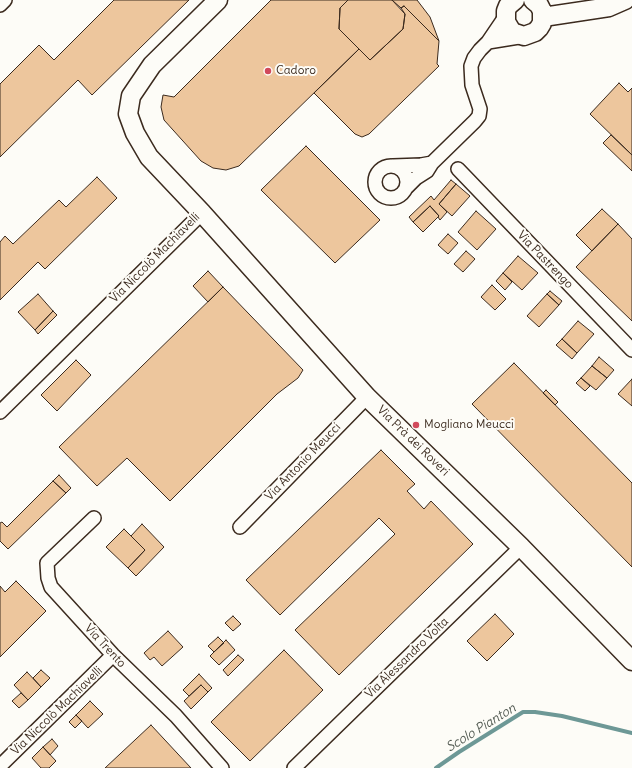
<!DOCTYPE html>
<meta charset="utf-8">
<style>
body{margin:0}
canvas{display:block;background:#fdfcf7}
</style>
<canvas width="632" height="768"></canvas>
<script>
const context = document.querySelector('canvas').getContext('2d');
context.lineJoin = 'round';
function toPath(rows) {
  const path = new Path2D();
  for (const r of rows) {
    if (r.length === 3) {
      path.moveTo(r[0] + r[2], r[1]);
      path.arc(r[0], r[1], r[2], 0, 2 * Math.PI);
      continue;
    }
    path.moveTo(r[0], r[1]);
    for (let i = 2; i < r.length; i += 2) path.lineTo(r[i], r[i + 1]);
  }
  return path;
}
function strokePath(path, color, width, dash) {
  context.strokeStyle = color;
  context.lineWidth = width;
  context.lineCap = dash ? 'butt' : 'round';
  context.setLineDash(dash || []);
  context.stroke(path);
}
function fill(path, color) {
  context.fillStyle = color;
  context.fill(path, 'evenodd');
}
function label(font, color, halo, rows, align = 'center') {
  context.font = font + ' Delius,sans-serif';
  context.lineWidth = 4;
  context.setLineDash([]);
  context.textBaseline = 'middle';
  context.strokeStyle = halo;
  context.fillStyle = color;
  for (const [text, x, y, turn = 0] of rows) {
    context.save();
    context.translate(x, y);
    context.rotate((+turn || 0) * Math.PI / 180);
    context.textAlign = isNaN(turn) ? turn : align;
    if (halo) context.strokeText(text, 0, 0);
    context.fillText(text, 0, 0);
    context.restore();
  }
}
strokePath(toPath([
 [436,768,459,752,523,712,535,712,562,716,632,733]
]), '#6d9896', 4);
const building = toPath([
 [114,0,189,0,92,95,78,80,0,157,0,84,39,45,54,60,114,0],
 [271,0,348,0,340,8,339,29,359,49,239,166,226,170,213,168,201,161,164,120,161,107,163,95,174,97,271,0],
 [348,0,392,0,405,14,403,29,370,60,339,29,340,8,348,0],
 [392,0,417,0,430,17,439,41,404,6,401,8,392,0],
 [404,6,439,41,437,64,439,66,369,134,362,137,355,134,314,93,359,49,370,60,403,29,405,14,401,8,404,6],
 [619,83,628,92,632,88,632,155,590,114,619,83],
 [611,135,632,155,632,171,603,143,611,135],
 [306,146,380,220,335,263,261,190,306,146],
 [97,177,117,198,45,269,38,262,0,300,0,242,5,236,13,244,59,200,66,207,97,177],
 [451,180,456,184,439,204,447,212,440,220,438,217,439,216,430,206,413,222,409,217,431,196,434,200,451,180],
 [456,184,470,196,452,216,439,204,456,184],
 [430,206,439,216,423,232,413,222,430,206],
 [602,209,618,224,592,251,576,235,602,209],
 [476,211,496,229,477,250,458,232,476,211],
 [618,224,632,239,632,321,576,267,618,224],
 [448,234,458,243,448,254,438,245,448,234],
 [466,251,475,259,463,272,454,264,466,251],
 [518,256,538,273,522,290,503,273,518,256],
 [208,271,223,287,208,302,193,286,208,271],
 [503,273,512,282,505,290,496,281,503,273],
 [492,285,506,299,495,310,481,297,492,285],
 [223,287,303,370,298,378,277,394,170,501,127,458,97,486,59,447,223,287],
 [550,291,562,301,559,305,547,294,550,291],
 [38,294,53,311,35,330,18,312,38,294],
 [547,294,559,305,539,327,527,316,547,294],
 [53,311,57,315,38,334,35,330,53,311],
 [578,321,594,334,577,353,562,339,578,321],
 [562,339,577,353,572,359,556,345,562,339],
 [599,357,614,370,607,378,592,366,599,357],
 [76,360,91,375,57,411,41,395,76,360],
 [514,363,632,483,632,567,472,404,514,363],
 [592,366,607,378,596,390,581,378,592,366],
 [581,378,590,386,585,391,576,383,581,378],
 [632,379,632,406,618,394,632,379],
 [546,390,558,402,555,405,543,393,546,390],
 [381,450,415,484,407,491,424,509,431,501,473,544,339,675,295,630,395,534,379,518,280,615,246,580,381,450],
 [59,475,71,488,66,493,53,481,59,475],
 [53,481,66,493,8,549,0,541,0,523,2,522,7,527,53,481],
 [142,524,164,547,136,576,128,568,145,550,131,536,142,524],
 [124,529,145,550,128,568,106,547,124,529],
 [16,581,46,611,0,657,0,586,5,592,16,581],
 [495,614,514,634,487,661,467,641,495,614],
 [233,616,241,624,233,631,225,623,233,616],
 [168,631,183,647,162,666,154,657,150,660,144,653,168,631],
 [218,637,224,643,214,652,208,646,218,637],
 [226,640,235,650,219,665,210,656,226,640],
 [284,650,323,690,250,761,211,722,284,650],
 [238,655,244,660,228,676,223,670,238,655],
 [41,670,50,678,41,687,33,678,41,670],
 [27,672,41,687,28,700,14,685,27,672],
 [199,674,212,688,208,692,201,685,189,696,183,690,199,674],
 [201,685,208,692,191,709,184,701,201,685],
 [21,693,28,700,19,708,12,701,21,693],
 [90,701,103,714,88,728,76,715,90,701],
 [76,715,82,721,75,728,69,722,76,715],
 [151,725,191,768,105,768,151,725],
 [52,739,58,746,50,755,43,747,52,739],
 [43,747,56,761,49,768,41,768,32,758,43,747]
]);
fill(building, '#edc69d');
strokePath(building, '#3b2a1e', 1);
const street = toPath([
 [0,5,5,0],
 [505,17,488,42,525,36],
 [432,163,475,121,479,116,480,109,472,85,471,66,474,58,480,50,488,42],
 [391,182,16],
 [393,166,421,165,432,163,427,171,416,178,406,188],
 [458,169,632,350],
 [0,412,202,213],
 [94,518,47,563,48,578,51,587,113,655,176,716,222,768],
 [240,527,367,397],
 [0,766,113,655],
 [294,768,521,547]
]);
const secondary = toPath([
 [218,0,152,65,131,96,128,114,135,133,149,157,202,213,367,397,521,547,632,661],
 [515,0,508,6,506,11,506,22,512,32,524,36,535,32,539,28,542,23,542,11,539,5,533,0],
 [543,17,609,7,625,0]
]);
strokePath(street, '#3b2a1e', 16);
strokePath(secondary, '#3b2a1e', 21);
strokePath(street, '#fdfcf7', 13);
strokePath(secondary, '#fdfcf7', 18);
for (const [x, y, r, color] of [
 [268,71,4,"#d1495b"],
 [416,425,4,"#d1495b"]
]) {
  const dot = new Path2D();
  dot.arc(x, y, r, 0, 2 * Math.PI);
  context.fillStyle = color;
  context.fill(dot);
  strokePath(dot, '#fdfcf7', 1.5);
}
label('12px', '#3b2a1e', '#fdfcf7', [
 ["Cadoro",276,71],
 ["Mogliano Meucci",424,425]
], 'left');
label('12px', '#3b2a1e', '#fdfcf7', [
 ["Via Niccolò Machiavelli",155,258,-45],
 ["Via Pastrengo",545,260,46],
 ["Via Prà dei Roveri",413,441,44],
 ["Via Antonio Meucci",303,462,-46],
 ["Via Trento",105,646,47],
 ["Via Alessandro Volta",407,658,-44],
 ["Via Niccolò Machiavelli",57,711,-44]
]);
label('italic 13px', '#505850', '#fdfcf7', [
 ["Scolo Pianton",481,728,-32]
]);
</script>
